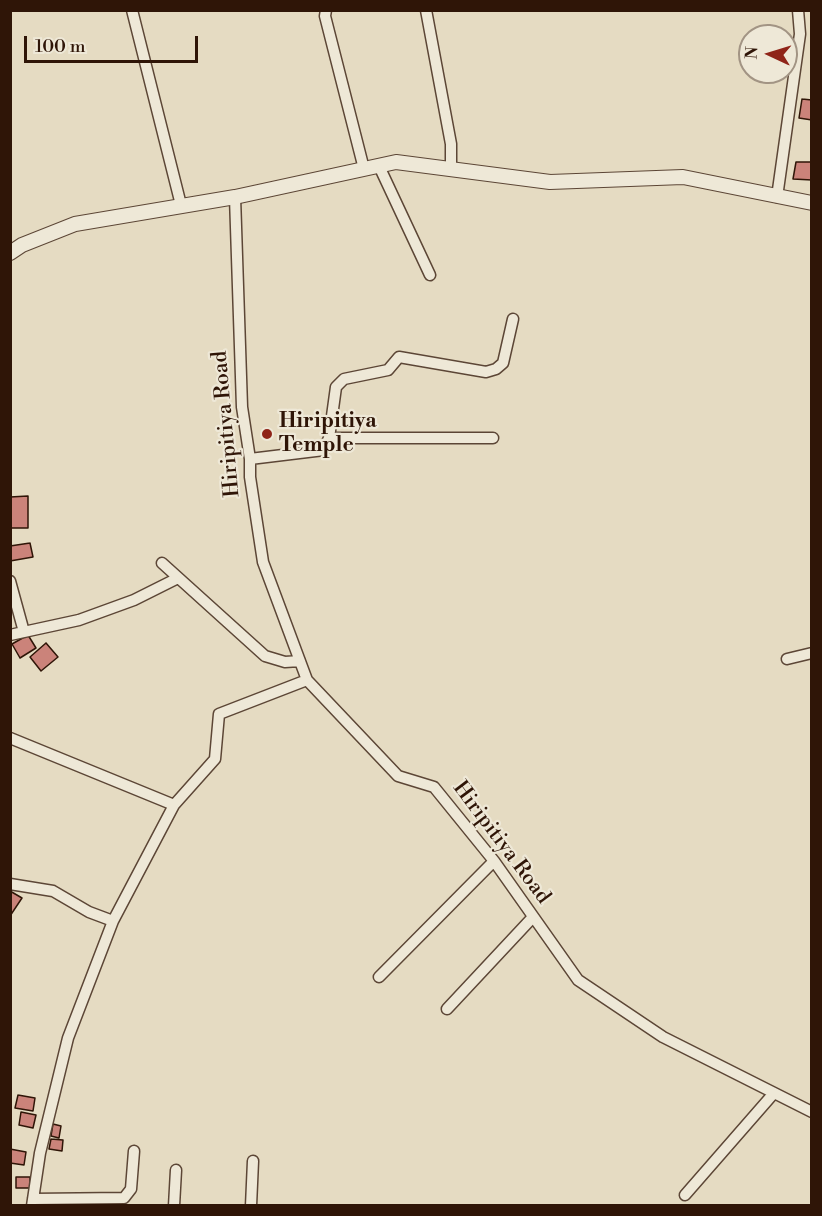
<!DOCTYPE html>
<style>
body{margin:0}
#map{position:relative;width:822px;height:1216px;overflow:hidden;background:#e5dbc2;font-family:"Libre Bodoni",serif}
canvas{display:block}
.frame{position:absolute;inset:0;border:12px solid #2f1507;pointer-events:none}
.north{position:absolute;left:738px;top:24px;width:60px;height:60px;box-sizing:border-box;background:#eee8d7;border:2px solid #a29484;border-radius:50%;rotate:274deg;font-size:16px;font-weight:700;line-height:24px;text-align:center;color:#2f1507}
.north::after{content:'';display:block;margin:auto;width:21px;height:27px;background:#8f2418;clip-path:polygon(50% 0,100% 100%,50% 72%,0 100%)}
.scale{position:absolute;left:24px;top:36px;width:174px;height:27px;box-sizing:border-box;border:3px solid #2f1507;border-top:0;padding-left:8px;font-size:18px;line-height:21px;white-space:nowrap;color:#2f1507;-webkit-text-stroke:4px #eee8d7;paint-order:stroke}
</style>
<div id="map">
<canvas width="822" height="1216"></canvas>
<div class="frame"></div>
<div class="north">N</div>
<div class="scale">100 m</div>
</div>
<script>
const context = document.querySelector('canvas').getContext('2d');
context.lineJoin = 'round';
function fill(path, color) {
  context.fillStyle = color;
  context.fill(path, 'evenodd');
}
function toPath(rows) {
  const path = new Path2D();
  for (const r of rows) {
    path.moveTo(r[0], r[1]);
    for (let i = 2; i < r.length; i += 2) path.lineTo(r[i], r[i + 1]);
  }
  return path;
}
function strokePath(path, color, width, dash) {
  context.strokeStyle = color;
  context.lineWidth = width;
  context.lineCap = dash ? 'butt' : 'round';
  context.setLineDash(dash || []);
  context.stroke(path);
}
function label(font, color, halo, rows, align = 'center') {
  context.font = font + ' "Libre Bodoni",serif';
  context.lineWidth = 4.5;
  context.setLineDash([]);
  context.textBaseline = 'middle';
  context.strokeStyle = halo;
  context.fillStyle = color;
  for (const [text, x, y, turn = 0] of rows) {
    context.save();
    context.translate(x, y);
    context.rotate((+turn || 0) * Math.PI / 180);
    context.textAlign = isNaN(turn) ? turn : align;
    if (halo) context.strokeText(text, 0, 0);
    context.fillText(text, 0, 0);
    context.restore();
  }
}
const building = toPath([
 [802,99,812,100,812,120,799,118,802,99],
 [796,162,812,162,812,180,793,179,796,162],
 [28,496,28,528,10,528,10,497,28,496],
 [30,543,33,557,10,561,10,546,30,543],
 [28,635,36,648,20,658,12,644,28,635],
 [46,643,58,657,41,671,30,657,46,643],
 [10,891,22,898,10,916,10,891],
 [18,1095,35,1098,33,1111,15,1108,18,1095],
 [21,1112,36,1115,33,1128,19,1125,21,1112],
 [53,1124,61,1126,59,1138,51,1136,53,1124],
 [51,1139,63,1140,62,1151,49,1149,51,1139],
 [10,1149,26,1152,24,1165,10,1163,10,1149],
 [16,1177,30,1177,30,1188,16,1188,16,1177]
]);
fill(building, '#cb837a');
strokePath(building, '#2f1507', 1.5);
const minor = toPath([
 [132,10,181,205],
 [326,10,325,16,364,169],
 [426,10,451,144,451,170],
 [379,166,430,275],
 [235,197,242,407,250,459,250,477,263,562,307,680,398,776,434,787,494,861,578,980,663,1037,812,1112],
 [777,197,800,34,798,10],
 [329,438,493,438],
 [250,459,324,450,329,438,336,387,344,379,388,370,399,357,486,372,496,369,503,363,513,319],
 [162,563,265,656,285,662,300,661],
 [10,581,24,632],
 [10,635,79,620,134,600,178,578],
 [787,659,812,653],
 [10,738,174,805],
 [10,884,53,891,89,912,113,921],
 [379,977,494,861],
 [447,1009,533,917],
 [685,1195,774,1093],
 [33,1199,124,1198,131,1189,134,1151],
 [32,1206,40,1153,68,1038,113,921,174,805,215,759,219,714,307,680],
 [174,1206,176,1170],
 [251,1206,253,1161]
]);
const tertiary = toPath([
 [10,253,22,245,75,224,235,197,396,162,550,182,683,177,812,203]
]);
strokePath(minor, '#5c4636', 13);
strokePath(tertiary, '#5c4636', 16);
strokePath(minor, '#eee8d7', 10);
strokePath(tertiary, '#eee8d7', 14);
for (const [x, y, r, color] of [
 [267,434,6,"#8f2418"]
]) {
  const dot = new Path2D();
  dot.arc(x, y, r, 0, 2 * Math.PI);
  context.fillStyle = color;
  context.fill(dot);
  strokePath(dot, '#eee8d7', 2);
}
label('bold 21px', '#2f1507', '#eee8d7', [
 ["Hiripitiya",279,422],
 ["Temple",279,446]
], 'left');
label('21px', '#2f1507', '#eee8d7', [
 ["Hiripitiya Road",227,424,-95],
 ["Hiripitiya Road",501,843,53]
]);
</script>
